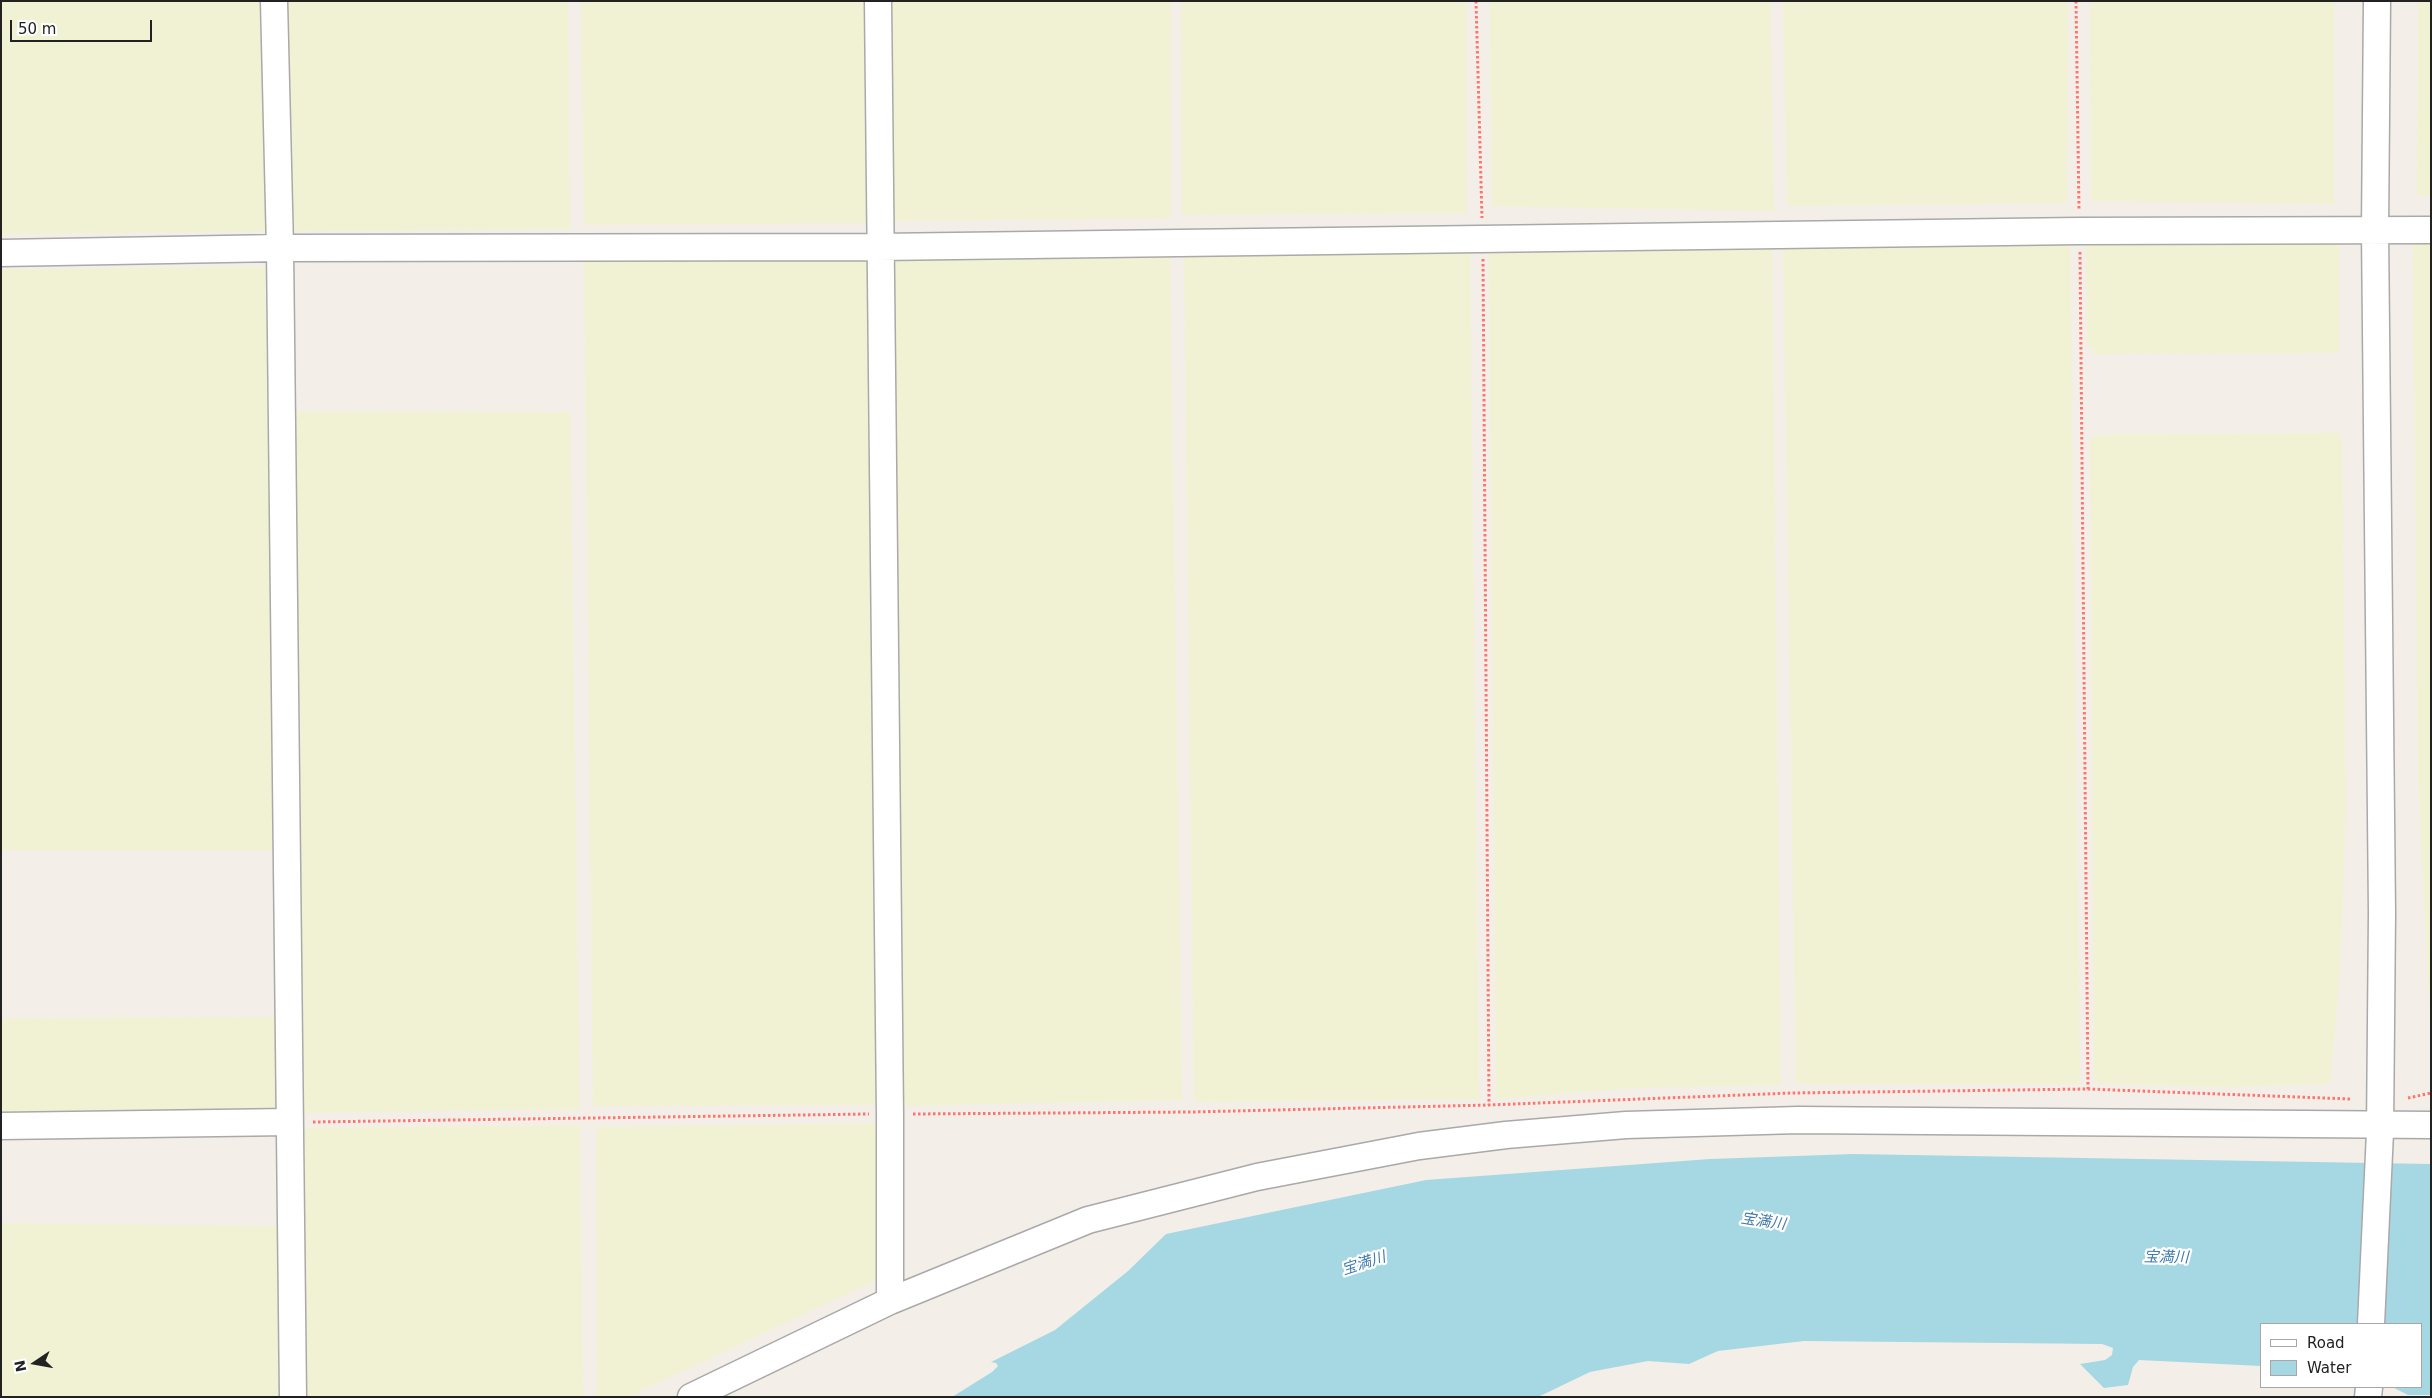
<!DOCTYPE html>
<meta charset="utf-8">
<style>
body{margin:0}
#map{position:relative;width:2432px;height:1398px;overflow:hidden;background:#f3efe8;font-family:"DejaVu Sans",sans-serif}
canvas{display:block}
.frame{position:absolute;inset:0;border:2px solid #222;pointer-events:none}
.legend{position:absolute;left:2260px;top:1323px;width:162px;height:65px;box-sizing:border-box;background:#fff;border:1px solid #a7a7a7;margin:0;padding:6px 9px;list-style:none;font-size:15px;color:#222}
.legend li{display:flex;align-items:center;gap:10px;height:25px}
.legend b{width:25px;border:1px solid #a7a7a7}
.north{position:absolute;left:10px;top:1338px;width:50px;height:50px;-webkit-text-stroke:4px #fff;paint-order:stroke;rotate:258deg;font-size:14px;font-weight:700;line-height:20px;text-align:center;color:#222}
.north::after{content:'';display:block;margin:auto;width:18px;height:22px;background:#222;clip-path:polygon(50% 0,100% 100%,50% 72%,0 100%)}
.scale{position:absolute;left:10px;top:20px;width:142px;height:22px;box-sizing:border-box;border:2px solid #222;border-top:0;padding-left:6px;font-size:15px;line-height:18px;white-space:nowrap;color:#222;-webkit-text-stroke:4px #fff;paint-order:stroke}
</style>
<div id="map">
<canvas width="2432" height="1398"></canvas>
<div class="frame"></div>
<ul class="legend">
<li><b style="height:6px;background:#fff"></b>Road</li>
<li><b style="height:14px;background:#a6d8e3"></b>Water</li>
</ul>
<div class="north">N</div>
<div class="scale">50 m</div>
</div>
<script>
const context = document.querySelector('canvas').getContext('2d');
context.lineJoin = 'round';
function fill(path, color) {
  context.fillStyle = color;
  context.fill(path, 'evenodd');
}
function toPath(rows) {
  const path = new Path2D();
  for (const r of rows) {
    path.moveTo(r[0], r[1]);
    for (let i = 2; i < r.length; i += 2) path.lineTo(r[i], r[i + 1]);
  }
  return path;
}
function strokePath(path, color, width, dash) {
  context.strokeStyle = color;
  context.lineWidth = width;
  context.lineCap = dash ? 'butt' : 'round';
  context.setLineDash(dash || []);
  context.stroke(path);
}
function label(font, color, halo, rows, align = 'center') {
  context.font = font + ' "DejaVu Sans","Noto Sans JP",sans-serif';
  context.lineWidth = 4.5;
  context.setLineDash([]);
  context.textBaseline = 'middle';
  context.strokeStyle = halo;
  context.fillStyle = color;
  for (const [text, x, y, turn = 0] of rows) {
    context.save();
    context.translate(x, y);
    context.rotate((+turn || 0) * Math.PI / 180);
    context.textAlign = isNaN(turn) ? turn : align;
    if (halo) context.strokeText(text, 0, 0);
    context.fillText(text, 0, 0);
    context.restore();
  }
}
fill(toPath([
 [1,1,262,1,267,231,1,234],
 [285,1,568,1,570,229,288,231],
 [581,1,867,1,868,223,584,225],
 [889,1,1171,1,1171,218,889,221],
 [1181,1,1466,1,1467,213,1182,215],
 [1490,1,1770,1,1774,211,1492,206],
 [1783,1,2068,1,2067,203,1787,206],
 [2090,1,2334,1,2334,204,2091,201],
 [2418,1,2431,1,2431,196,2417,196],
 [2413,236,2431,236,2431,1047,2418,779],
 [2065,237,2070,245,2080,1084,1796,1084,1783,245],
 [2339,238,2339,353,2093,354,2093,347,2087,348,2086,243],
 [1772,244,1781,1085,1634,1088,1496,1099,1489,251],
 [1464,247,1470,254,1479,1099,1194,1102,1184,253],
 [1170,251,1182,1100,900,1106,891,255],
 [872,257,881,1105,593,1106,584,262],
 [265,267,274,850,1,850,1,269],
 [291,411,570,412,580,1109,296,1113],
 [2339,433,2342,442,2346,811,2340,970,2330,1084,2229,1087,2101,1084,2094,1079,2090,440,2094,435],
 [278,1017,278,1110,1,1116,1,1018],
 [878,1123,877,1280,628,1397,597,1397,596,1127],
 [580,1125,583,1397,301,1397,298,1128],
 [1,1223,278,1226,281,1397,1,1397]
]), '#f1f2d3');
fill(toPath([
 [1853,1154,2431,1164,2431,1395,2408,1395,2392,1387,2421,1387,2421,1324,2261,1324,2261,1366,2139,1360,2133,1367,2128,1385,2104,1388,2080,1364,2105,1360,2112,1355,2113,1348,2102,1344,1804,1341,1718,1351,1689,1364,1648,1361,1590,1372,1538,1397,952,1397,992,1372,998,1366,996,1363,991,1362,1055,1330,1128,1271,1166,1234,1426,1180,1710,1159]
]), '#a6d8e3');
const minor = toPath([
 [274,1,280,248,293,1397],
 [878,1,890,1114,890,1301],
 [1,253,280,248,880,247,2079,231,2431,230],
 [1,1126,289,1122],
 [2371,1324,2380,1132,2382,913,2375,231,2377,1],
 [691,1397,890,1301,1088,1220,1257,1177,1419,1146,1506,1135,1626,1125,1798,1120,2431,1125],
 [2368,1397,2369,1387]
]);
strokePath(minor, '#a9a9a9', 29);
strokePath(toPath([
 [1476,1,1482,218],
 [2076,1,2079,211],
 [2080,252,2088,1089],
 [1483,259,1489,1105],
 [2408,1098,2431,1093],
 [913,1114,1191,1112,1489,1105,1792,1093,2088,1089,2350,1099],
 [313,1122,869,1114]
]), '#ff756d', 3, [2.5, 2.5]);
strokePath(minor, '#fff', 26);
label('italic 15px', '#407aaa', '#fff', [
 ["宝満川",1763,1222,8],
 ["宝満川",2166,1258,1],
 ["宝満川",1364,1264,-18]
]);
</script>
